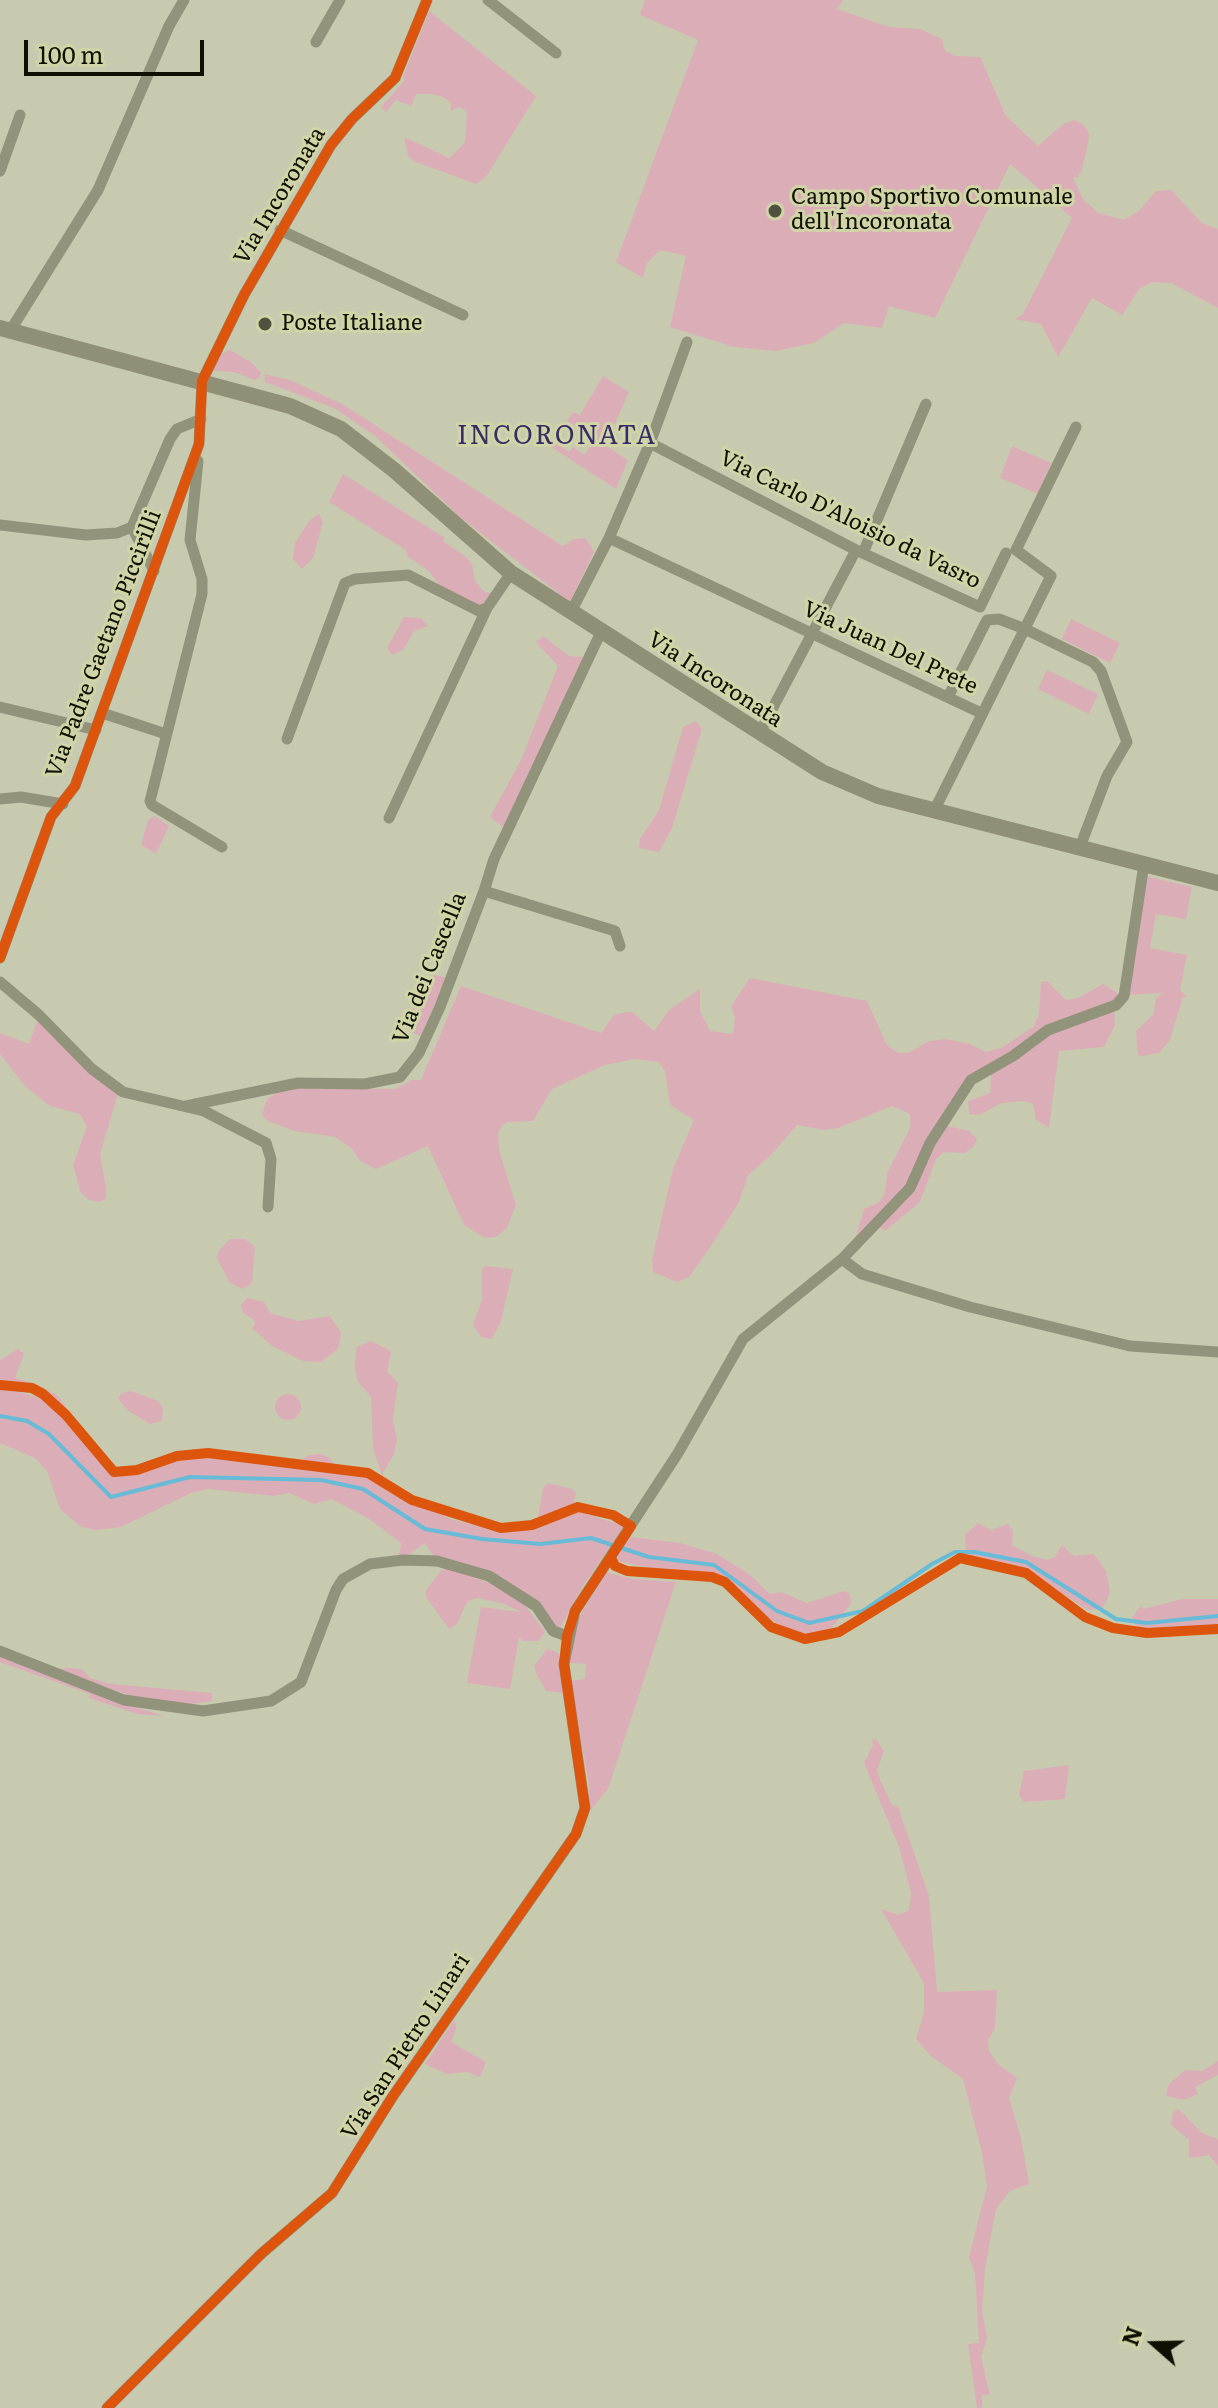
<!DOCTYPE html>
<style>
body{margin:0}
#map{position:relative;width:1218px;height:2408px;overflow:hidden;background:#c8cab0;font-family:Literata,serif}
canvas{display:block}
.north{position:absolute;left:1114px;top:2304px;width:80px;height:80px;-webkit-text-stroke:6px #d1d4a6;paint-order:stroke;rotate:290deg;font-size:22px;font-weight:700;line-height:32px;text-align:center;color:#0f1002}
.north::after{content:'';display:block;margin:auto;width:28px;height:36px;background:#0f1002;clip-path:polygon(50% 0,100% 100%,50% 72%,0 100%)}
.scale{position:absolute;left:24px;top:40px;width:180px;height:36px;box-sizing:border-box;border:4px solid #0f1002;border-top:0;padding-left:10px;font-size:24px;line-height:28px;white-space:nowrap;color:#0f1002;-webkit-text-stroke:6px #d1d4a6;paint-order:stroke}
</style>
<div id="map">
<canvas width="1218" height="2408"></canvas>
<div class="north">N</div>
<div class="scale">100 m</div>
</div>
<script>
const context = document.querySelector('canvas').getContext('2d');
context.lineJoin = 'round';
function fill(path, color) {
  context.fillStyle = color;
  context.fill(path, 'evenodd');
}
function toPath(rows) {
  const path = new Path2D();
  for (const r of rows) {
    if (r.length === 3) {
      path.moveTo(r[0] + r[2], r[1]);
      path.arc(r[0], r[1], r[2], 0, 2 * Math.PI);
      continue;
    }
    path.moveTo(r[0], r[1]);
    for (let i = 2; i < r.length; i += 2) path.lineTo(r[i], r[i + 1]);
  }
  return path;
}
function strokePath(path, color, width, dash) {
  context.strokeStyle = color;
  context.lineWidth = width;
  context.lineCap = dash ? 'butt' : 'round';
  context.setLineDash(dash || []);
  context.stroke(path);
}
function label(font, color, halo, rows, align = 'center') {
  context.font = font + ' Literata,serif';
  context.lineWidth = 6;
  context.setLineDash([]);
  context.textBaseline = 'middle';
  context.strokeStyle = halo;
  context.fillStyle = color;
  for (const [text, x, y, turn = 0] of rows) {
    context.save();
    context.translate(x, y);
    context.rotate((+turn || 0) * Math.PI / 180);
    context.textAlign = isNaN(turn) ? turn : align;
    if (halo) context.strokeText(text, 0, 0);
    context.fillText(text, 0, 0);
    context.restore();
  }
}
fill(toPath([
 [645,0,843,0,837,9,889,27,920,29,942,39,945,51,956,56,980,57,1006,116,1038,146,1063,124,1074,120,1084,125,1089,134,1088,144,1082,169,1078,177,1073,178,1083,199,1098,213,1124,220,1139,211,1156,191,1171,190,1202,223,1218,229,1218,308,1171,283,1153,282,1140,288,1122,315,1092,298,1058,357,1041,324,1015,319,1023,314,1072,218,1010,164,935,318,889,306,882,328,844,323,814,343,775,351,734,347,670,327,686,256,660,250,647,263,643,278,616,262,698,40,640,15],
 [429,11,536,96,486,177,476,184,413,161,408,156,404,137,449,158,465,143,467,112,460,107,451,111,451,103,443,97,430,94,416,94,411,106,396,100,386,112,381,107,405,80,403,77],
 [230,350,251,362,261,373,259,377,255,380,234,372,214,371,212,368,219,355],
 [265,374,290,380,342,404,563,546,574,539,586,538,594,552,570,602,461,518,374,435,334,408,265,382],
 [603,376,629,392,605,445,628,460,616,489,551,447,554,442,569,452,573,447,585,455,594,439,567,421,573,412,580,415],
 [1012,446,1051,463,1038,494,1000,478],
 [343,474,445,538,443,541,466,557,472,564,475,581,484,592,493,593,482,608,443,591,429,571,408,557,406,550,329,502],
 [319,514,323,522,313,558,302,569,293,559,295,543,310,520],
 [404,617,421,618,428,626,414,631,404,649,392,655,387,648],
 [1071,619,1120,643,1110,663,1062,639],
 [543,636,569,656,583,657,584,663,507,825,502,826,490,817,521,760,558,666,536,642],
 [1047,670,1098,694,1089,714,1038,689],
 [696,721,702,729,672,828,659,852,639,848,640,839,659,810,683,727],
 [155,816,169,826,156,854,141,845,148,820],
 [1145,876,1192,887,1186,919,1156,914,1150,948,1187,955,1180,990,1187,997,1183,997,1170,1040,1159,1053,1142,1056,1138,1055,1136,1031,1153,1015,1156,998,1162,993,1127,995],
 [434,975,447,978,421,1036,409,1031,406,1025,419,995],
 [750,978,867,1001,887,1045,898,1053,908,1053,929,1041,945,1039,970,1044,986,1052,1001,1048,1033,1027,1039,1015,1041,982,1047,981,1066,1000,1078,998,1103,984,1119,994,1117,1001,1063,1022,972,1076,909,1187,855,1239,864,1209,879,1202,884,1195,888,1171,910,1128,910,1114,892,1106,838,1128,824,1130,797,1125,769,1157,748,1175,739,1202,711,1246,689,1277,677,1282,653,1272,652,1260,673,1169,694,1120,670,1105,665,1071,659,1062,635,1059,605,1065,552,1089,533,1121,507,1122,502,1126,498,1134,499,1150,516,1205,507,1228,496,1237,485,1238,464,1225,428,1146,376,1169,360,1161,351,1148,335,1137,295,1131,268,1121,262,1115,267,1099,278,1092,299,1088,395,1089,411,1080,421,1080,461,986,601,1033,614,1015,627,1012,632,1012,654,1031,669,1010,700,989,700,1011,710,1031,733,1034,735,1017,731,1006],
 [1114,1007,1115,1025,1104,1047,1059,1051,1049,1128,1036,1120,1033,1104,1023,1101,1002,1103,979,1115,969,1114,968,1101,990,1093,991,1074,1048,1033],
 [38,1018,118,1094,100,1154,106,1187,106,1199,99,1202,89,1200,81,1193,73,1165,87,1127,80,1114,50,1106,25,1086,0,1054,0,1033,29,1044],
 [947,1126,969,1131,977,1139,974,1146,965,1153,944,1152,936,1159,920,1202,885,1231,880,1227,912,1189,929,1147],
 [230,1239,245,1239,255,1247,252,1283,243,1289,230,1283,217,1258,219,1250],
 [486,1266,513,1269,501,1321,492,1339,481,1337,473,1325,482,1300,482,1268],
 [247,1298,264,1302,270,1313,298,1321,330,1316,341,1333,338,1349,321,1362,303,1361,272,1346,252,1328,255,1324,253,1319,243,1313,241,1305],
 [371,1341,391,1351,387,1372,398,1382,393,1420,397,1439,394,1454,382,1475,373,1449,371,1397,358,1382,355,1369,356,1347],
 [18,1349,24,1354,15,1378,38,1385,58,1396,78,1424,41,1390,0,1384,0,1360],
 [0,1388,43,1398,112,1473,142,1472,168,1461,199,1455,294,1465,309,1455,320,1454,330,1458,337,1471,374,1478,450,1519,483,1527,532,1529,580,1512,624,1526,583,1586,560,1628,552,1627,530,1597,491,1572,436,1560,425,1543,408,1555,399,1555,401,1543,369,1519,332,1499,314,1504,289,1493,273,1496,208,1489,191,1493,121,1527,96,1530,81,1527,60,1509,47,1471,35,1458,0,1443],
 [131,1391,158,1401,163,1408,162,1421,150,1424,127,1410,118,1398,122,1393],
 [288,1407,13],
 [548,1483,572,1489,576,1493,573,1505,538,1517,543,1488],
 [978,1523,991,1530,1008,1524,1013,1531,1012,1545,1032,1556,1047,1560,1055,1557,1062,1545,1074,1556,1094,1554,1106,1571,1110,1592,1107,1600,1102,1608,1088,1610,1026,1571,966,1554,965,1535],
 [630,1537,680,1543,717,1554,749,1574,770,1594,781,1592,807,1603,844,1591,850,1594,851,1604,828,1632,813,1636,788,1630,760,1613,715,1576,663,1571,614,1560],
 [444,1567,503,1588,524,1604,545,1632,538,1641,523,1641,519,1637,510,1689,467,1683,481,1607,521,1612,502,1603,476,1598,467,1602,457,1624,449,1629,426,1597,426,1590],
 [606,1572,632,1579,676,1582,608,1789,589,1812,589,1785,571,1681,585,1679,586,1664,569,1663,575,1624],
 [1182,1599,1218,1599,1218,1628,1149,1630,1136,1626,1132,1618,1141,1605,1143,1609],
 [547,1649,559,1653,563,1693,546,1691,538,1678,534,1666],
 [0,1655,108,1699,164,1716,138,1714,89,1698,90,1694,0,1662],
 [69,1668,81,1669,90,1678,111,1684,212,1693,212,1701,191,1704,142,1700,57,1669],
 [876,1739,884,1751,877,1771,881,1782,892,1805,898,1807,929,1896,937,1992,997,1990,995,2028,988,2041,989,2051,998,2064,1017,2078,1009,2098,1021,2138,1029,2184,1010,2191,996,2209,985,2269,982,2310,987,2339,981,2357,990,2395,982,2395,982,2408,977,2408,968,2344,979,2343,975,2273,969,2257,987,2186,982,2153,963,2079,931,2056,916,2039,924,2012,924,1983,881,1909,899,1915,909,1910,911,1893,899,1847,864,1763,873,1745,872,1740],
 [1069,1765,1065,1799,1024,1802,1019,1795,1024,1771],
 [455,2019,456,2029,451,2042,486,2062,480,2077,467,2072,447,2074,425,2064],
 [1218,2061,1218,2075,1195,2087,1198,2094,1184,2100,1166,2096,1169,2084,1185,2070,1202,2071],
 [1179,2109,1202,2133,1218,2139,1218,2166,1209,2155,1189,2158,1189,2140,1171,2125,1173,2112]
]), '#dbadb7');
strokePath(toPath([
 [0,1416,27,1421,49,1434,111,1497,190,1477,321,1480,363,1489,425,1529,482,1539,540,1544,591,1538,649,1557,714,1565,777,1611,809,1623,863,1611,932,1564,955,1552,974,1552,1026,1562,1116,1619,1147,1623,1218,1616]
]), '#67bbd7', 4);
strokePath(toPath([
 [488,0,556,53],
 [316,42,340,0],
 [0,171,20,115],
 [280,230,463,315],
 [10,331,98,190,169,26,184,0],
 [650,443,856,550,980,607,1006,553],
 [198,461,190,540,202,579,202,594,150,801,152,805,222,847],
 [0,525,86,535,117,533,132,527,170,439,177,429,201,419],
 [132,527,154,571],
 [609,538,981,713],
 [863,553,926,404],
 [571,612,609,538,650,443,687,342],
 [601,632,494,859,484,891,615,931,620,946],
 [948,697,987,620,999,619,1025,629,1093,662,1101,671,1127,742,1107,776,1080,847],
 [0,707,96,730],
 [102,713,166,734],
 [759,734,856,550],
 [287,739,345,583,355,579,408,575,479,611,487,608,511,573],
 [0,799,21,797,63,804],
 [934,811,1051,576,1016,550,1076,427],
 [389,818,487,608],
 [0,958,51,817,75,786,199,444,202,381,244,295,331,145,352,119,395,78,427,0],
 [0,982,39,1015,92,1069,123,1092,204,1111,266,1143,271,1159,268,1207],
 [186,1106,298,1083,365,1084,400,1077,419,1053,440,1007,484,891],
 [842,1259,862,1274,970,1307,1130,1346,1218,1352],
 [0,1651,124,1700,203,1711,271,1701,301,1682,336,1590,343,1579,370,1564,403,1560,437,1561,489,1576,536,1606,553,1631,567,1636],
 [107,2408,261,2254,332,2193,393,2096,576,1834,585,1808,564,1664,575,1611,678,1453,743,1339,842,1259,910,1188,930,1143,971,1080,1013,1056,1048,1030,1116,1005,1124,996,1144,864]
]), '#91937b', 11);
strokePath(toPath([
 [0,328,290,406,341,429,394,470,511,573,822,772,878,796,1218,883]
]), '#8f9076', 16);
strokePath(toPath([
 [0,958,51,817,75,786,199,444,202,381,244,295,331,145,352,119,395,78,427,0],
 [0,1385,32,1388,43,1394,66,1415,114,1472,137,1470,177,1456,208,1453,368,1473,412,1500,501,1528,532,1525,578,1507,613,1515,631,1526,575,1611,567,1636,564,1664,585,1808,576,1834,393,2096,332,2193,261,2254,107,2408],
 [611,1558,615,1566,627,1571,712,1577,725,1582,771,1627,805,1639,839,1632,960,1558,1026,1573,1085,1617,1113,1628,1147,1633,1218,1629]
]), '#dd550c', 10);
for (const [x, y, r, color] of [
 [775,211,8,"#50513f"],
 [265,324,8,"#50513f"]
]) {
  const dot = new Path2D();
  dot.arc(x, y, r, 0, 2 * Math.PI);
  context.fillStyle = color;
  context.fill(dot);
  strokePath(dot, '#d1d4a6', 3);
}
label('22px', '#0f1002', '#d1d4a6', [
 ["Via Incoronata",280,196,-59],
 ["Via Carlo D'Aloisio da Vasro",850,520,26],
 ["Via Padre Gaetano Piccirilli",104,644,-69],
 ["Via Juan Del Prete",890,648,25],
 ["Via Incoronata",715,680,33],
 ["Via dei Cascella",430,968,-68],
 ["Via San Pietro Linari",406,2047,-57]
]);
label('22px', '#0f1002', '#d1d4a6', [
 ["Campo Sportivo Comunale",791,198],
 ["dell'Incoronata",791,223],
 ["Poste Italiane",281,324]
], 'left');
context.letterSpacing = '2px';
label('26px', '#3a2c67', '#d1d4a6', [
 ["INCORONATA",557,436]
]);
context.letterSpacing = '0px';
</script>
